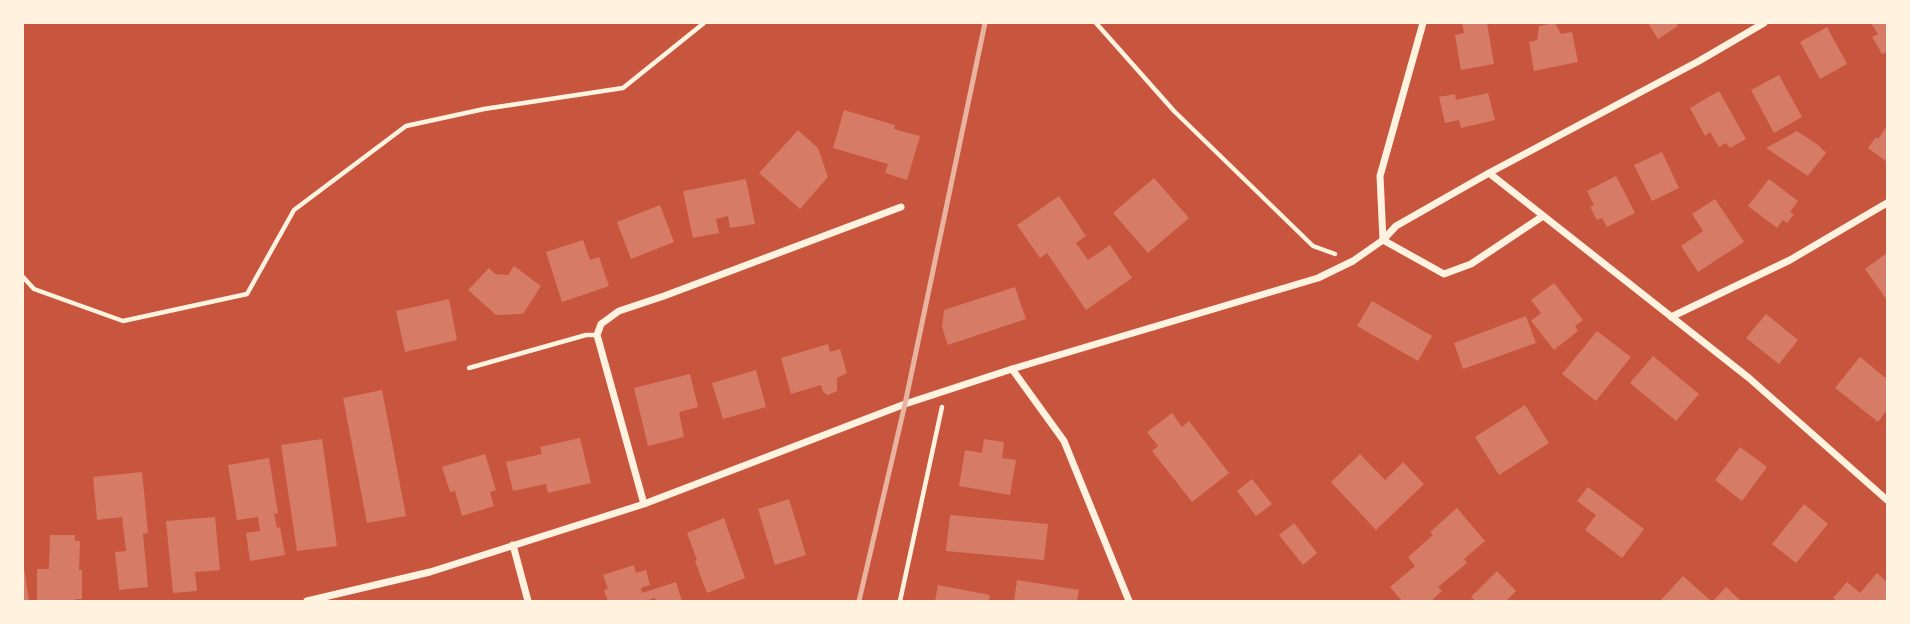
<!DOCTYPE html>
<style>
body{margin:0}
#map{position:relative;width:1910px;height:624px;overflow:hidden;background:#c8553d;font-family:"Exo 2",sans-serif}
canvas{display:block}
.frame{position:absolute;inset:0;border:24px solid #fff3e0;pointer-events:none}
</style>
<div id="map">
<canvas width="1910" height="624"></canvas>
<div class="frame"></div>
</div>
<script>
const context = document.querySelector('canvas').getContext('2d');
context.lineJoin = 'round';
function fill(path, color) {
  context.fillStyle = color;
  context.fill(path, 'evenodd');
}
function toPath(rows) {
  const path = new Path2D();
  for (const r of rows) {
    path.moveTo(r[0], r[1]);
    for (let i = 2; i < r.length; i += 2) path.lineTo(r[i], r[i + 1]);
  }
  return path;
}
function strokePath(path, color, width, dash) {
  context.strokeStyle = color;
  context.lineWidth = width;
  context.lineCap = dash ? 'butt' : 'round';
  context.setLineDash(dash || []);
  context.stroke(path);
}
fill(toPath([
 [1462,23,1487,23,1494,64,1461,70,1455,35,1464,33],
 [1555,23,1561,34,1572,32,1578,62,1534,71,1529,42,1537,40,1539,26],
 [1648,23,1676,23,1678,26,1658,39],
 [1871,23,1887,23,1887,52,1882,54,1872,37,1878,34],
 [1827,27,1847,64,1820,79,1800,42],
 [1779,75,1802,117,1774,133,1751,90],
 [1719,91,1746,139,1730,148,1726,143,1719,147,1710,132,1705,136,1690,108],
 [1488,93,1495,120,1461,128,1459,120,1445,123,1439,97,1455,94,1456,100],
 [844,110,895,125,894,129,920,136,907,180,885,173,888,164,833,148],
 [1887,126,1887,162,1868,148,1876,137,1878,139],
 [798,130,818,148,828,177,800,209,759,173],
 [1797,131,1818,145,1826,153,1808,176,1766,148],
 [1662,152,1679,188,1652,201,1634,165],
 [1616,176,1635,213,1607,227,1602,218,1597,220,1590,207,1594,205,1587,191],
 [1154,178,1189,218,1148,253,1113,213],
 [746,179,755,224,730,228,728,216,716,219,719,233,693,238,683,191],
 [1769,179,1798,201,1790,212,1794,214,1787,223,1783,220,1777,228,1748,206],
 [1059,196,1086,236,1076,243,1088,260,1110,245,1132,278,1086,310,1047,253,1040,258,1017,225],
 [1715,199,1744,242,1698,272,1681,246,1703,231,1692,214],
 [660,205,674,242,631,259,617,222],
 [583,240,590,260,599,257,609,286,562,302,546,252],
 [1887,253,1887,300,1865,269],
 [514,266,541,286,523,314,496,315,468,290,489,268,495,274,508,275],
 [1554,283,1583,320,1575,326,1578,331,1554,350,1531,321,1541,313,1531,300],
 [1015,287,1026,319,948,345,942,327,944,310],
 [449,299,457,340,405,352,396,311],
 [1372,301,1432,336,1418,361,1357,326],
 [1766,314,1798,340,1779,364,1746,338],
 [1526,316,1536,343,1463,369,1454,343],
 [1597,331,1631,357,1596,401,1562,374],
 [828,344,830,352,840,349,847,373,837,378,837,391,828,395,823,392,821,385,791,394,781,358],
 [1653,356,1699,394,1676,421,1630,383],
 [1860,357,1887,379,1887,410,1878,422,1835,388],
 [756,370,766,407,723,419,712,383],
 [690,374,698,407,679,412,684,437,648,446,634,388],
 [382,390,406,516,367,523,343,398],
 [1525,405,1549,443,1499,475,1475,437],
 [1172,413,1182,427,1189,421,1229,473,1192,502,1152,451,1158,446,1147,432],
 [580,438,591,483,548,493,546,484,513,491,506,462,542,454,540,447],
 [322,439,337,546,297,551,281,445],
 [984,439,1004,442,1002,458,1016,460,1010,495,959,486,965,450,982,453],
 [1740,447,1767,467,1742,501,1715,480],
 [485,454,496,490,490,492,494,506,462,516,455,491,450,492,442,467],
 [1360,454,1385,480,1403,462,1424,484,1376,530,1331,482],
 [269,458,278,513,274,514,277,528,280,527,285,555,250,561,246,533,260,531,258,517,237,520,228,465],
 [142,472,148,533,143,534,148,587,119,590,115,552,126,551,122,517,97,520,93,477],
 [1252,479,1272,504,1256,516,1237,491],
 [1588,487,1644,529,1622,558,1585,530,1596,515,1577,501],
 [789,499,806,555,775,565,758,509],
 [1804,504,1828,524,1796,563,1772,544],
 [1457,508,1485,541,1464,559,1467,563,1438,587,1442,591,1431,601,1402,601,1390,587,1415,566,1408,557,1433,535,1430,532],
 [950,515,1048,524,1044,560,946,551],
 [215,517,220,570,195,572,197,591,173,593,166,521],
 [724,518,745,578,707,593,695,561,697,560,687,533],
 [1294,523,1317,553,1303,565,1279,535],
 [50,535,75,535,75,541,80,541,79,570,82,570,82,599,75,599,75,601,37,601,37,569,49,569],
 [634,565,636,573,646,570,650,585,641,588,642,593,676,582,682,601,656,601,655,598,646,601,608,601,604,590,608,589,603,575],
 [24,568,29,601,23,601,23,569],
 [1497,571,1516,591,1506,601,1475,601,1471,597],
 [1877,573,1887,582,1887,601,1837,601,1833,598,1847,582,1860,593],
 [1683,576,1711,601,1660,601],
 [1017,580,1079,590,1077,601,1014,601],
 [938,585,990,595,989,601,935,601],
 [1726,587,1741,601,1713,601]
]), '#d67c66');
strokePath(toPath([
 [1096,23,1174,111,1313,246,1335,254],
 [23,277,34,289,123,321,247,294,294,210,406,126,484,109,623,88,704,23],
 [900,601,942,407]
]), '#fff3e0', 4.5);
strokePath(toPath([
 [469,368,586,335,597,335]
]), '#fff3e0', 4.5);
strokePath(toPath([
 [1423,23,1380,176,1383,240,1444,274,1471,264,1543,216],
 [1489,173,1749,378,1887,500],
 [1671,317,1790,260,1887,203],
 [1012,369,1064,441,1129,601],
 [644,504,597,335,601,324,619,311,664,296,901,207],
 [513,545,528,601],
 [307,601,430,572,644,504,905,404,1012,369,1318,278,1353,261,1383,240,1396,226,1489,173,1699,61,1764,23]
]), '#fff3e0', 7);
strokePath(toPath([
 [859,601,905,404,985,23]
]), '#e9b49f', 5);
</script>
